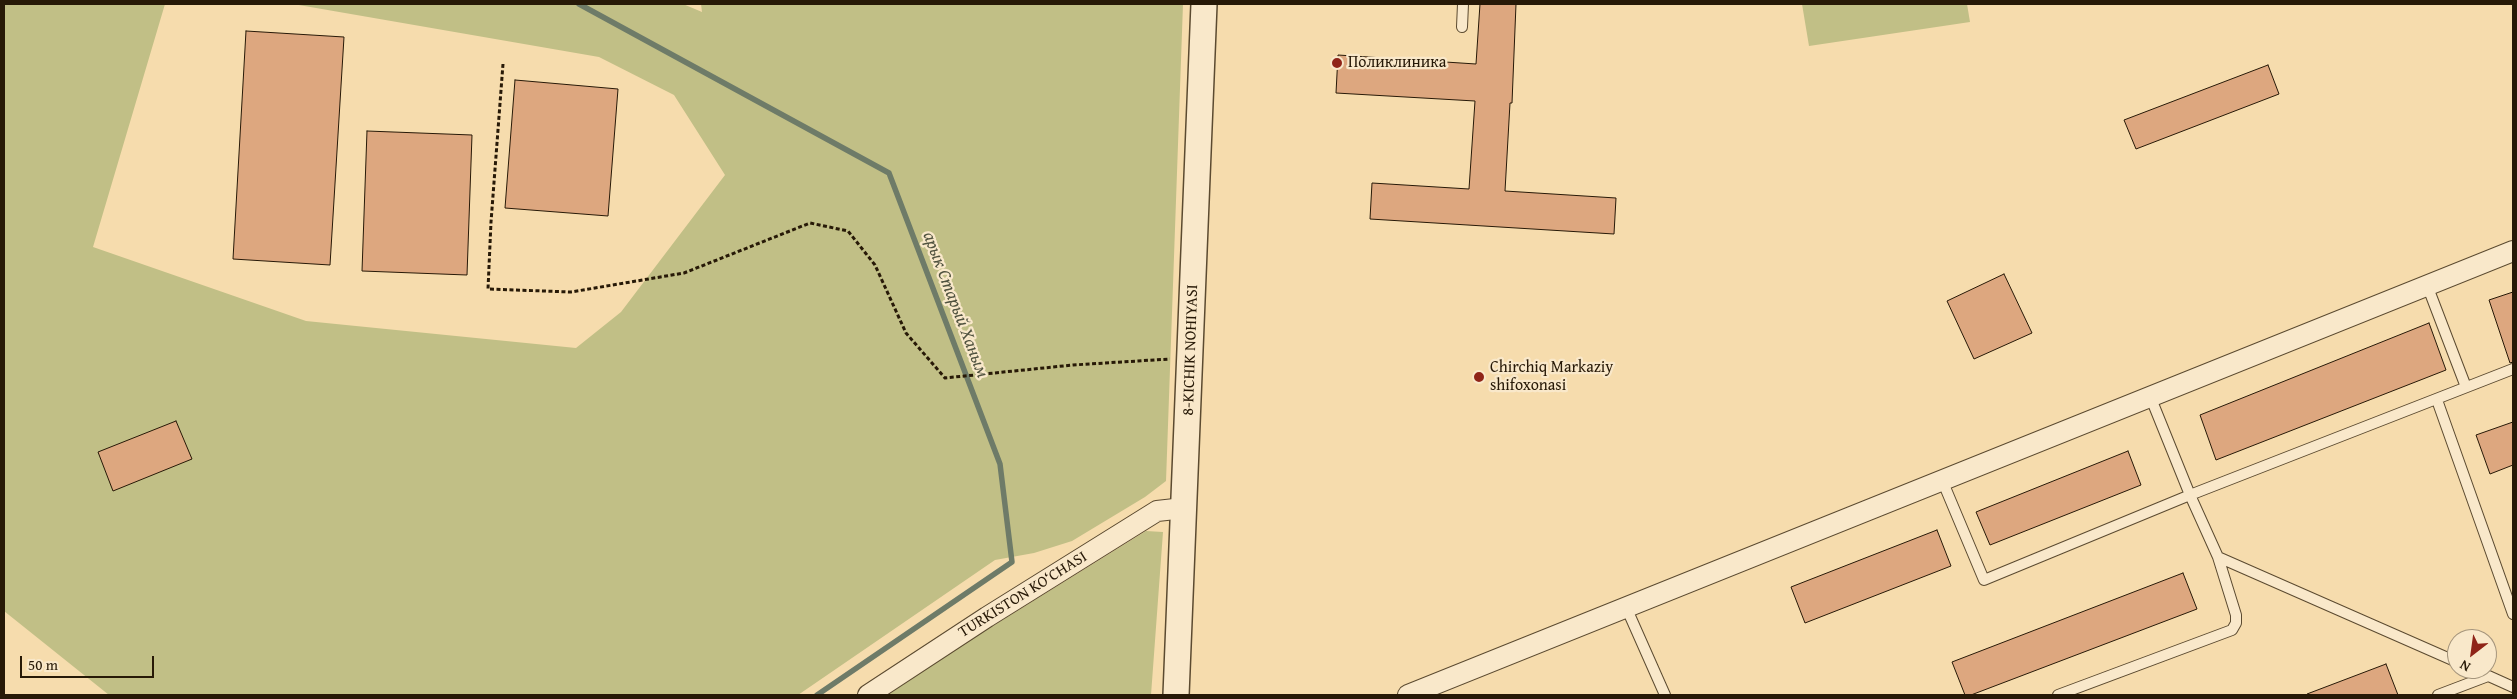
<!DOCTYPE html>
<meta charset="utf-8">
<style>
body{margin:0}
#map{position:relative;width:2517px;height:699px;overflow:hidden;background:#f6dcad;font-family:"Gentium Book Plus",serif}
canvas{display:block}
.frame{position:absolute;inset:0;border:5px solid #271907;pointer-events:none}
.north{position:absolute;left:2447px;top:629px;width:50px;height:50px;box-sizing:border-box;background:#f9e8ca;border:1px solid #a5957c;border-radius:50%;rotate:210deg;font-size:14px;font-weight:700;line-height:20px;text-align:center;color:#271907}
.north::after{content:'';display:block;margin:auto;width:18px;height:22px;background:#8f2418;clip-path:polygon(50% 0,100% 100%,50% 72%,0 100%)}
.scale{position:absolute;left:20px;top:656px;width:134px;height:22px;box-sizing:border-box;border:2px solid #271907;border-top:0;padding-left:6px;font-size:15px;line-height:18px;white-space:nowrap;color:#271907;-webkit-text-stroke:4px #f9e8ca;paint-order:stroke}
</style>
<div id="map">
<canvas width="2517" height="699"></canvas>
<div class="frame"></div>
<div class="north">N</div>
<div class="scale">50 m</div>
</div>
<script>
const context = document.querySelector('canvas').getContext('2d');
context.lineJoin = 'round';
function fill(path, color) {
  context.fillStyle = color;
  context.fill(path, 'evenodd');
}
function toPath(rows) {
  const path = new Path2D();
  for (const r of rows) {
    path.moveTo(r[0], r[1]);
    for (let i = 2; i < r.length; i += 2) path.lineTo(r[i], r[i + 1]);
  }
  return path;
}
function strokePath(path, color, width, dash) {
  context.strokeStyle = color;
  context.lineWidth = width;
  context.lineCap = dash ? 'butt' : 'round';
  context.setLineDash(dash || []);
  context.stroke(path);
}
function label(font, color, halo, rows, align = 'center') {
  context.font = font + ' "Gentium Book Plus",serif';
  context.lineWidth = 4.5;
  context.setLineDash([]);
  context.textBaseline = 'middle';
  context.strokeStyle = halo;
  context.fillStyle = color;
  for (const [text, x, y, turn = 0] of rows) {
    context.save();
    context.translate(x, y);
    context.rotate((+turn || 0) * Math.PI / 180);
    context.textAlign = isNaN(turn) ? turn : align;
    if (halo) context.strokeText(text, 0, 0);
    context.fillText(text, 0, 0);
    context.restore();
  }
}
fill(toPath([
 [4,4,165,4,93,247,306,321,576,348,621,312,725,175,674,95,599,57,293,4,683,4,702,12,701,4,1183,4,1166,481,1145,497,1072,541,1034,553,995,560,798,695,109,695,4,611],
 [1802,4,1967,4,1970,22,1809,46],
 [1146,531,1163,532,1151,695,888,695,946,655]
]), '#c1bf86');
strokePath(toPath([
 [579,4,889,173,1000,464,1012,562,817,695]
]), '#6e7b68', 5.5);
const building = toPath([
 [1480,4,1516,4,1512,103,1510,103,1505,191,1616,198,1614,234,1370,219,1372,183,1469,189,1475,101,1336,93,1338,55,1476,64,1480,4],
 [246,31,344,37,330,265,233,259,246,31],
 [2268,65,2279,94,2136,149,2124,120,2268,65],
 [515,80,618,89,608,216,505,208,515,80],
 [367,131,472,135,467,275,362,271,367,131],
 [2004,274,2032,333,1974,359,1947,301,2004,274],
 [2513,292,2513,362,2510,363,2489,300,2513,292],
 [2429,323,2446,370,2216,460,2200,415,2429,323],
 [176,421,192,459,113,491,98,452,176,421],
 [2513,422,2513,465,2490,474,2476,435,2513,422],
 [2128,451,2141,485,1990,545,1976,512,2128,451],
 [1937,530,1951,566,1805,623,1791,587,1937,530],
 [2183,573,2197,609,1971,695,1965,695,1952,662,2183,573],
 [2386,664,2398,695,2307,695,2307,694,2386,664]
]);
fill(building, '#dda77f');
strokePath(building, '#271907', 1);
const service = toPath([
 [1462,27,1463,4],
 [2427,285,2466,387],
 [2150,396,2190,495,2513,369],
 [2437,400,2513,614],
 [1942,480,1984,580,2190,495,2218,557,2457,662],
 [1626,607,1665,695],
 [2473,669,2513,687],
 [2058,695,2232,630,2236,623,2236,615,2218,557],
 [2438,695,2488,676]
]);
const minor = toPath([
 [868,695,987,617,1157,511,1184,508],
 [1408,695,2513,251]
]);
const tertiary = toPath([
 [1176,695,1204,4]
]);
strokePath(service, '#5b4a30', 12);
strokePath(minor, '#5b4a30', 22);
strokePath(tertiary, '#5b4a30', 28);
strokePath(toPath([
 [503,64,491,222,488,289,571,292,684,273,810,223,848,231,875,265,906,333,945,378,1073,365,1170,359]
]), '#271907', 3, [4, 2.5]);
strokePath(service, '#f9e8ca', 10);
strokePath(minor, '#f9e8ca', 20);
strokePath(tertiary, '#f9e8ca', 25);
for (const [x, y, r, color] of [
 [1337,63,6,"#8f2418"],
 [1479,377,6,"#8f2418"]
]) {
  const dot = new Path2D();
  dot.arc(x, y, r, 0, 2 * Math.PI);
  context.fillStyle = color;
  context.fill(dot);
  strokePath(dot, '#f9e8ca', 2);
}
label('16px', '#271907', '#f9e8ca', [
 ["Поликлиника",1348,63],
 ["Chirchiq Markaziy",1490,368],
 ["shifoxonasi",1490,386]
], 'left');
label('16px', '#271907', '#f9e8ca', [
 ["8-KICHIK NOHIYASI",1191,350,-88],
 ["TURKISTON KO‘CHASI",1023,595,-32]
]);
label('italic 18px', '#50523f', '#f9e8ca', [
 ["арык Старый Ханым",955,305,69]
]);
</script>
